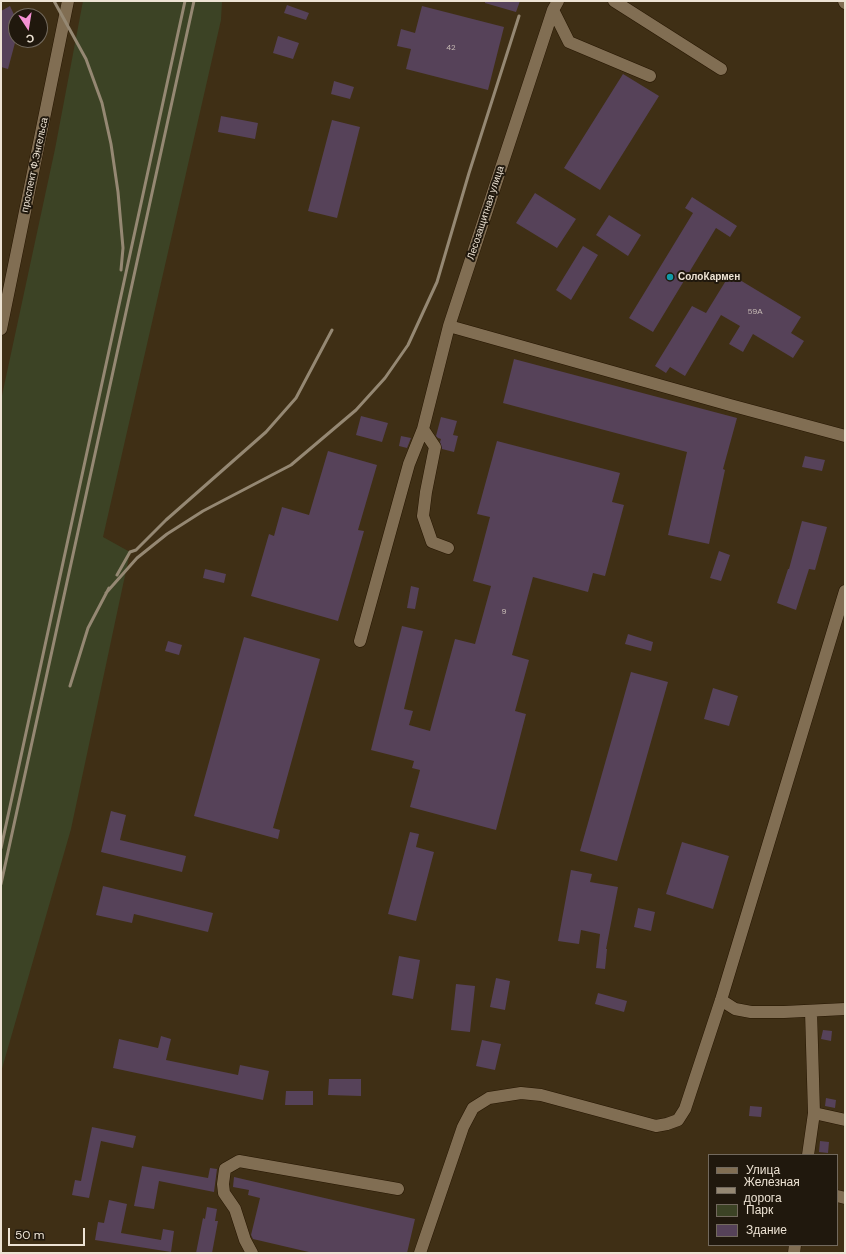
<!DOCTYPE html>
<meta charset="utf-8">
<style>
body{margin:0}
#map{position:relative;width:846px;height:1254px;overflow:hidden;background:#3f2f15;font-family:"DM Sans",sans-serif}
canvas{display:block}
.frame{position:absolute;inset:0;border:2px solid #ede3d4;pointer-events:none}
.legend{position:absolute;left:708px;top:1154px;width:130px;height:92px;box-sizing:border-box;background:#20180d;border:1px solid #72695d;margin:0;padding:5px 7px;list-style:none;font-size:12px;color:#ede3d4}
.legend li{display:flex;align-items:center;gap:8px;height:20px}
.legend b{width:20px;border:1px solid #72695d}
.north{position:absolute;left:8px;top:8px;width:40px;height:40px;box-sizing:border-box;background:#20180d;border:1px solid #72695d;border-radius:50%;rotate:168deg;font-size:11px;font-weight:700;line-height:16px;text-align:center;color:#ede3d4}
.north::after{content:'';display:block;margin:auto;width:14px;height:18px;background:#f491d3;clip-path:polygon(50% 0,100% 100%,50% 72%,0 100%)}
.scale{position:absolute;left:8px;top:1228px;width:77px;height:18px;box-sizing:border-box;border:2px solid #ede3d4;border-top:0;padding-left:5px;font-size:12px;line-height:14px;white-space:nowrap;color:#ede3d4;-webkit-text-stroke:3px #20180d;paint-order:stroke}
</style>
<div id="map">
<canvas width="846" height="1254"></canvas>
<div class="frame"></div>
<ul class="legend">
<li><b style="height:5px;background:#816e53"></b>Улица</li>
<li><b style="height:5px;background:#958873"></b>Железная дорога</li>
<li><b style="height:11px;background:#3c4325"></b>Парк</li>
<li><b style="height:11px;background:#564259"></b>Здание</li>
</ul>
<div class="north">С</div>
<div class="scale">50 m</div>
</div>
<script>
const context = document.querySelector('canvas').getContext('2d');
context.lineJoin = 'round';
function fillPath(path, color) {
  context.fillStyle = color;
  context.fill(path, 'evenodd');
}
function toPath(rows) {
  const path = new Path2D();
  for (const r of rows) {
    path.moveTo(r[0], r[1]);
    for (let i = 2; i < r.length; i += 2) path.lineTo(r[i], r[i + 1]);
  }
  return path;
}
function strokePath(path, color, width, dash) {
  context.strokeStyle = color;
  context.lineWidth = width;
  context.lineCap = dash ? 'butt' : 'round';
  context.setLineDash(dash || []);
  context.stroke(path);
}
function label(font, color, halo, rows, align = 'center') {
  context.font = font + ' "DM Sans",sans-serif';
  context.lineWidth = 4;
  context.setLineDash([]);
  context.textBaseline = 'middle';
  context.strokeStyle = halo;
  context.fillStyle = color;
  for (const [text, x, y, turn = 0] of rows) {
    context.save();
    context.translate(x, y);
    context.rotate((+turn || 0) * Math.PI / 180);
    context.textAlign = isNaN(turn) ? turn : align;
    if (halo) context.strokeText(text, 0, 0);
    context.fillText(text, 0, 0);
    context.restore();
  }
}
fillPath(toPath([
 [83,1,222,1,221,20,103,537,130,552,71,829,1,1072,1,400,55,149]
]), '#3c4325');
fillPath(toPath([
 [485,1,520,1,516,12,485,3],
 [287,5,309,13,306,20,284,13],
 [10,6,16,19,16,39,8,69,1,67,1,11],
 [422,6,504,27,488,90,406,69,411,49,397,46,401,29,415,33],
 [278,36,299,43,293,59,273,53],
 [623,74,659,96,600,190,564,168],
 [334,81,354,87,350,99,331,94],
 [221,116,258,123,255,139,218,132],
 [332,120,360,127,337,218,308,211],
 [535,193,576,219,557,248,516,223],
 [692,197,737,226,730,237,716,228,653,332,629,318,693,213,685,208],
 [609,215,641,235,628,256,596,235],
 [583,246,598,255,571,300,556,290],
 [730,274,801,317,791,333,804,341,793,358,753,334,743,352,729,344,740,326,721,315,685,376,670,367,666,373,655,366,692,306,706,313],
 [514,359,737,418,723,469,725,470,709,544,668,535,687,452,503,403],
 [361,416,388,423,382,442,356,435],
 [441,417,457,421,453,435,458,436,454,452,442,449,440,442,441,439,438,438,436,436],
 [401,436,411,438,407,448,399,446],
 [497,441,620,473,612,502,624,505,605,576,593,573,588,592,533,577,512,655,529,660,515,711,526,714,496,830,410,807,420,770,412,768,414,761,371,750,402,626,423,631,404,709,413,711,409,725,430,731,455,639,475,644,491,586,473,581,490,517,477,514],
 [328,451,377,465,358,530,364,531,338,621,251,596,269,534,274,536,282,507,309,515],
 [805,456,825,460,822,471,802,467],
 [802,521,827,527,815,570,809,569,796,610,777,603,788,569,789,569],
 [719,551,730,555,721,581,710,578],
 [205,569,226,574,224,583,203,578],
 [411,586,419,588,415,609,407,608],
 [628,634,653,642,651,651,625,644],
 [244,637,320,659,273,828,280,830,278,839,194,816],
 [168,641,182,645,179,655,165,651],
 [631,672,668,682,617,861,580,851],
 [713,688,738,696,729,726,704,719],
 [111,811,126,815,120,840,186,856,182,872,101,852],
 [410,832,419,834,416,847,434,852,416,921,388,914],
 [682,842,729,856,713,909,666,894],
 [571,870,592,874,590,882,618,887,606,949,607,949,605,969,596,968,600,934,581,930,579,944,558,941],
 [103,886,213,913,208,932,134,914,132,923,96,915],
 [638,908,655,912,651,931,634,927],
 [399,956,420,960,413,999,392,995],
 [496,978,510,981,505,1010,490,1007],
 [456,984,475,986,470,1032,451,1030],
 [598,993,627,1001,624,1012,595,1004],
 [823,1030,832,1031,831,1041,821,1039],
 [161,1036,171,1039,166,1060,238,1075,240,1065,269,1071,263,1100,113,1068,119,1039,158,1048],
 [482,1040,501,1044,495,1070,476,1066],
 [329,1079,361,1079,361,1096,328,1095],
 [286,1091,313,1091,313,1105,285,1105],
 [826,1098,836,1100,835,1108,825,1106],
 [750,1106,762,1107,761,1117,749,1116],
 [92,1127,136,1136,133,1148,101,1141,89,1198,72,1195,75,1180,81,1181],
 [820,1141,829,1142,828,1153,819,1152],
 [142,1166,208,1178,210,1168,217,1169,214,1192,159,1181,154,1209,134,1206],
 [234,1177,415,1219,407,1253,313,1253,253,1239,251,1235,260,1198,248,1195,249,1190,233,1187],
 [109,1200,127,1204,121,1233,161,1240,163,1229,174,1231,171,1252,95,1240,98,1222,104,1223],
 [207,1207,217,1209,215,1221,218,1221,212,1253,196,1253,203,1218,205,1219]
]), '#564259');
const minor = toPath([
 [614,1,721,69],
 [844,1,845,3],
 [553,10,569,42,650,76],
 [449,326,730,405,845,436],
 [1,329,68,1],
 [423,429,435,447,426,492,423,516,432,542,448,548],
 [360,641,409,464,423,429,449,326,553,10,558,1],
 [721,1000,735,1009,751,1012,784,1012,845,1009],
 [814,1113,845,1120],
 [808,1155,814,1113,811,1011],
 [837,1196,845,1198],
 [252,1253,245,1240,235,1209,224,1193,223,1184,225,1169,239,1161,398,1189],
 [420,1253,463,1127,473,1108,489,1098,521,1093,541,1095,656,1126,667,1124,678,1120,685,1109,721,1000,845,591],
 [794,1253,795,1245]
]);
strokePath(minor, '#261600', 13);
strokePath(minor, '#816e53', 12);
strokePath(toPath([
 [54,1,86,59,102,103,111,144,118,192,123,248,121,270],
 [117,575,130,552,136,550,166,520,266,432,296,398,332,330],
 [106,593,137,558,167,534,203,511,291,465,356,410,385,378,408,345,437,282,469,173,519,16],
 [70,686,88,628,109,588],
 [1,848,185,1],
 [1,884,194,1]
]), '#958873', 3);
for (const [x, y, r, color] of [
 [670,277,4,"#0f9aa8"]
]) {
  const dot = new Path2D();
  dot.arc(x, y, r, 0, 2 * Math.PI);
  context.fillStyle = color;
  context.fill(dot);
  strokePath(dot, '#20180d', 1.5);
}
label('8px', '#c7bbb5', null, [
 ["42",451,48],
 ["59А",755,312],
 ["9",504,612]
]);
label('10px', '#ede3d4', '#20180d', [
 ["проспект Ф.Энгельса",35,165,-78],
 ["Лесозащитная улица",486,213,-72]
]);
label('bold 10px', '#ede3d4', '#20180d', [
 ["СолоКармен",678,277]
], 'left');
</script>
